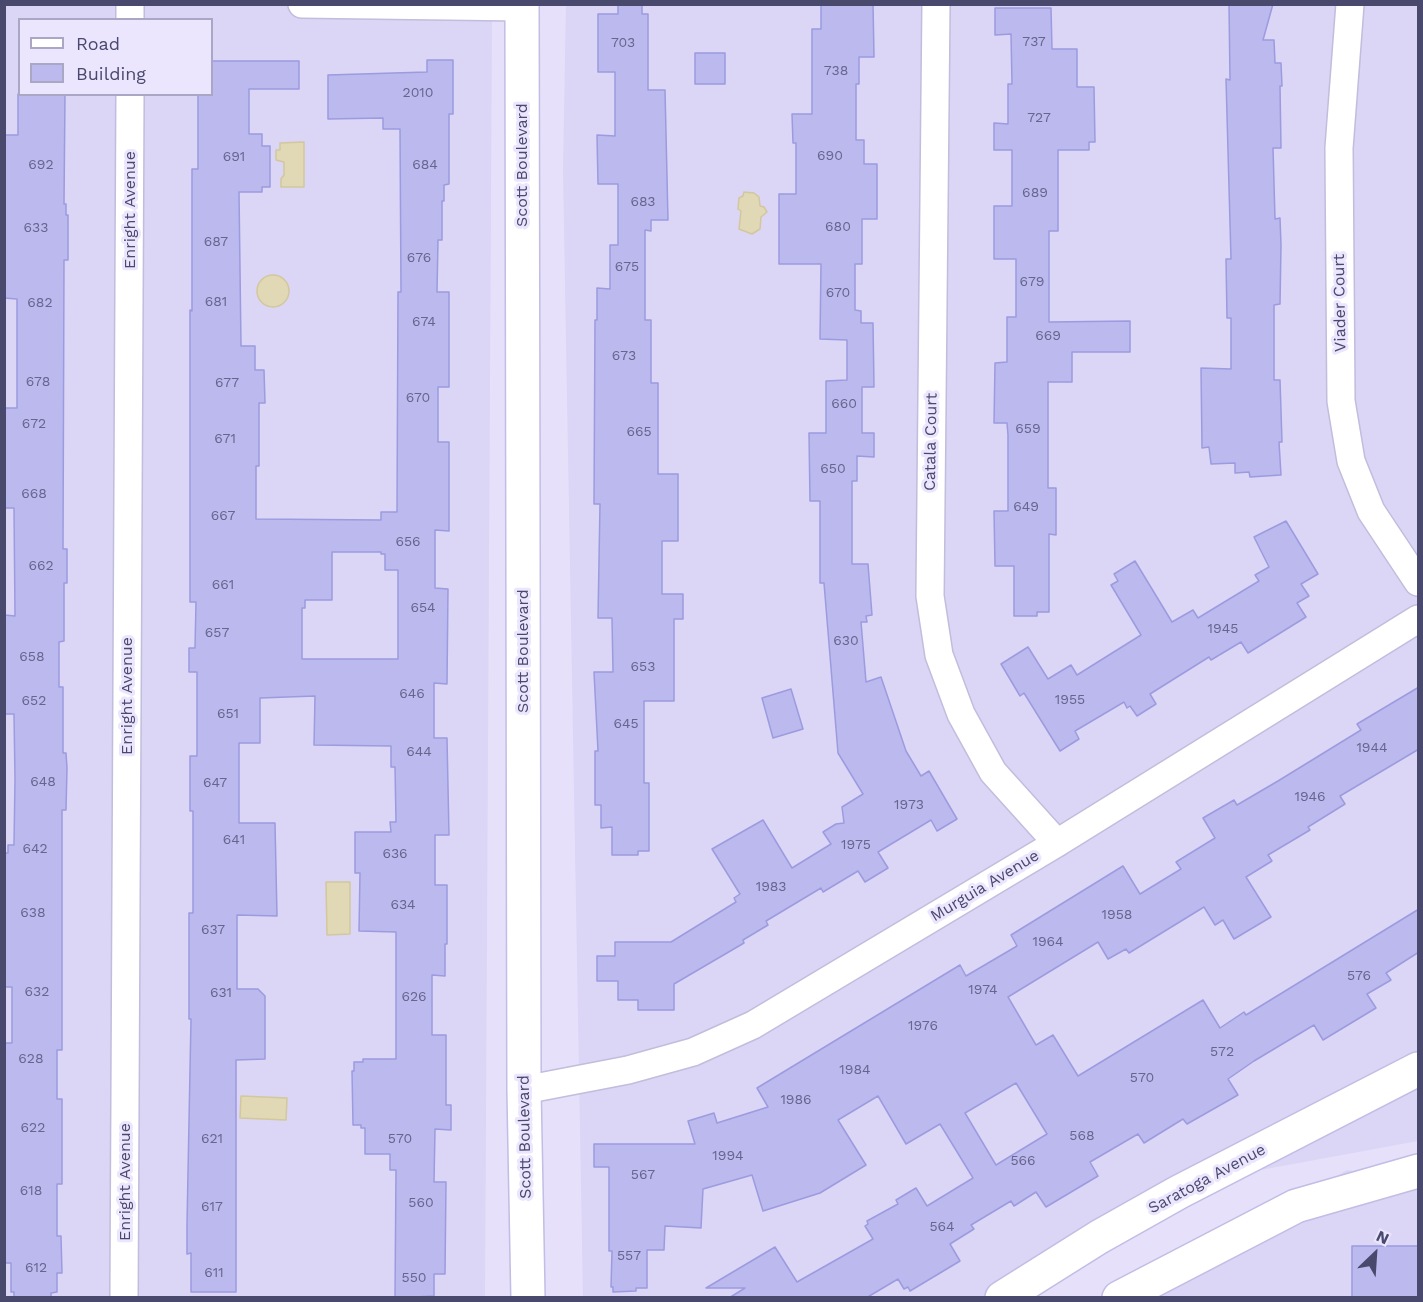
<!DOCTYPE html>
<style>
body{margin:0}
#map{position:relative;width:1423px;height:1302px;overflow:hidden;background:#e6e0fa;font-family:"Work Sans",sans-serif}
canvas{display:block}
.frame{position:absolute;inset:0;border:6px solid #49496e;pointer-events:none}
.legend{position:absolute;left:18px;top:18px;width:195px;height:78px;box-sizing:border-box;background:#ebe5fe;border:2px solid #aaa7c4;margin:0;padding:8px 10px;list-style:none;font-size:18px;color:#49496e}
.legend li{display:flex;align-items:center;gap:12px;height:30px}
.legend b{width:30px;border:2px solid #aaa7c4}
.north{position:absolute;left:1345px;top:1224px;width:60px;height:60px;-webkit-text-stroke:4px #ebe5fe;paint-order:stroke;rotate:25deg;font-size:16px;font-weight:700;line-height:24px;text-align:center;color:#49496e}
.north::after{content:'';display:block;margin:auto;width:21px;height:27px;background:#49496e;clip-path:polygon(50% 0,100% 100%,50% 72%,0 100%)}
</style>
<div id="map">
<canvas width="1423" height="1302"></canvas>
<div class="frame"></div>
<ul class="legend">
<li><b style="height:8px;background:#fff"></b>Road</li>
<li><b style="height:16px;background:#bbb9ed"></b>Building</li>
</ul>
<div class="north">N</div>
</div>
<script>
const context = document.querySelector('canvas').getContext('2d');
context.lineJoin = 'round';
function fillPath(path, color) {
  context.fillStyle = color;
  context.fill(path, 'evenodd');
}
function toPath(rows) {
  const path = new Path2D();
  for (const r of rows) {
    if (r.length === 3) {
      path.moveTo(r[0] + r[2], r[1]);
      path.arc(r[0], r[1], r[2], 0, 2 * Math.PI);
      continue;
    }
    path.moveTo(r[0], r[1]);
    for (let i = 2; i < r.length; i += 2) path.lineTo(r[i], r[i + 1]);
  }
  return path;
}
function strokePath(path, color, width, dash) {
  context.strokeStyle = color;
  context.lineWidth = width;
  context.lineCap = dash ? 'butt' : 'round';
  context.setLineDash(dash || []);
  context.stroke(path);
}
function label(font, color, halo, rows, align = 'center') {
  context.font = font + ' "Work Sans",sans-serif';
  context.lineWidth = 6;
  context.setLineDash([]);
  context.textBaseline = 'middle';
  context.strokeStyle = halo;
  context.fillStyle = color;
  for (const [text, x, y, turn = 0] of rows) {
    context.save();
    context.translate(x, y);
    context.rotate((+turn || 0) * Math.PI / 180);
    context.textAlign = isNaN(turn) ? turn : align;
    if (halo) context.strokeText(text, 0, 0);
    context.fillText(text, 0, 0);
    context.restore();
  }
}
fillPath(toPath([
 [5,5,492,5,485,1297,5,1298],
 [20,20,212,20,212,94,20,94],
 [566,5,1418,5,1418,1141,1244,1173,1006,1297,583,1297,563,170],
 [1347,1170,1418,1181,1418,1297,1136,1298]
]), '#dbd5f6');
const water = toPath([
 [304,142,304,187,281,187,281,179,284,175,284,162,276,160,276,150,280,150,280,143,304,142],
 [744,192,754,193,759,197,760,206,764,207,767,212,761,217,760,229,752,234,739,229,741,211,738,209,739,198,743,196,744,192],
 [273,291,16],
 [326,882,350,882,350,934,327,935,326,882],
 [241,1096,287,1098,286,1120,240,1118,241,1096]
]);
fillPath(water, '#e1d8b6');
strokePath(water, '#d2c79d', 1.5);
const building = toPath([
 [618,4,642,4,642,14,648,14,648,90,665,90,668,220,651,220,651,231,645,230,645,320,651,320,651,383,658,383,658,474,678,474,678,541,662,541,662,594,683,594,683,619,674,619,674,701,644,701,644,783,649,783,649,851,638,851,638,855,612,855,612,827,601,828,601,805,595,805,595,751,598,751,594,672,613,672,612,618,598,618,600,504,594,504,595,320,597,320,597,288,610,289,610,245,618,245,618,184,598,184,597,135,615,136,615,72,598,72,598,14,618,14,618,4],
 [821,4,873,4,874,57,859,57,859,84,856,84,856,140,864,140,864,164,877,164,877,219,862,219,862,264,855,264,855,310,861,311,861,323,873,323,874,387,862,387,862,433,874,433,874,457,857,456,857,481,852,481,852,564,868,564,872,615,866,616,867,622,861,622,866,682,881,677,906,751,921,776,929,771,957,819,937,831,931,820,878,852,888,868,865,882,858,871,823,892,821,888,766,921,768,925,743,940,744,943,674,984,674,1010,638,1010,638,1000,618,1000,618,981,597,981,597,956,615,956,615,942,671,942,736,902,734,898,740,894,712,849,763,820,792,868,831,844,823,832,836,824,844,823,842,807,863,794,838,753,824,583,820,583,820,501,810,501,809,433,826,433,826,381,847,380,847,340,820,339,821,264,779,264,779,194,796,194,796,143,793,143,792,114,812,114,812,29,821,29,821,4],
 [1229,4,1273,4,1263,40,1274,40,1275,63,1281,63,1282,86,1280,86,1281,148,1273,148,1275,219,1280,218,1281,245,1280,304,1274,305,1274,380,1280,380,1282,442,1279,442,1281,475,1250,477,1249,472,1235,473,1235,463,1211,464,1209,447,1202,448,1201,368,1231,369,1231,318,1227,318,1226,259,1231,259,1226,79,1230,80,1229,4],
 [995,8,1051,8,1052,49,1077,49,1077,87,1094,87,1095,142,1089,142,1089,150,1058,150,1058,231,1049,231,1049,322,1130,321,1130,352,1072,352,1072,382,1048,382,1048,488,1056,488,1056,535,1049,534,1049,612,1037,612,1037,616,1014,616,1014,566,995,566,994,511,1008,511,1008,435,1007,423,994,423,995,363,1007,362,1007,317,1016,317,1016,259,994,259,994,206,1012,206,1012,150,994,150,994,123,1008,124,1008,84,1012,84,1011,34,995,35,995,8],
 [695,53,725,53,725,84,695,84,695,53],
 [427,60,453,60,453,114,449,114,449,184,444,185,444,201,442,201,442,240,438,240,437,292,449,292,449,387,438,387,438,442,449,442,449,531,435,530,435,588,448,589,447,684,434,683,434,738,447,738,449,835,435,835,435,885,447,885,447,944,445,944,445,976,432,975,432,1035,446,1035,446,1105,451,1105,451,1130,435,1129,434,1182,446,1182,445,1274,434,1274,434,1296,395,1298,396,1170,390,1170,390,1154,365,1154,365,1128,361,1128,361,1125,353,1125,352,1071,354,1071,354,1062,363,1062,363,1059,396,1059,396,932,359,931,360,873,355,873,355,832,391,832,390,822,396,822,395,767,391,767,391,746,314,745,315,696,260,698,260,743,239,743,239,823,275,823,277,916,237,915,237,989,258,989,265,996,265,1059,236,1060,236,1292,191,1292,191,1253,187,1254,187,1224,191,1019,189,1019,189,913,193,913,193,811,190,811,190,756,197,756,197,672,189,672,189,648,195,648,196,602,190,602,190,310,192,311,192,169,198,169,198,94,212,94,212,61,299,61,299,89,249,89,249,134,262,134,262,146,270,146,270,187,262,187,262,192,239,192,241,346,255,346,255,370,264,370,265,403,259,403,259,466,256,466,256,519,381,520,381,512,397,512,398,292,401,292,400,129,383,129,383,118,328,119,328,75,427,72,427,60],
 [332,552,381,552,381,554,385,554,385,570,398,570,398,659,302,659,302,608,305,608,305,600,332,600,332,552],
 [18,94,65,94,64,204,66,204,66,215,68,215,68,260,64,260,63,549,67,549,67,583,64,583,64,641,59,642,59,687,63,687,63,753,66,753,67,768,66,810,62,810,62,1050,57,1050,57,1099,62,1099,62,1184,57,1184,57,1236,61,1236,62,1273,57,1273,57,1292,51,1293,51,1298,14,1298,14,1292,11,1292,11,1263,4,1263,4,1043,12,1043,12,987,4,987,4,853,8,853,8,845,14,845,15,779,14,714,4,714,4,615,15,616,14,508,4,508,4,408,17,408,17,299,4,298,4,135,18,135,18,94],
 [1286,521,1318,574,1301,584,1309,596,1297,603,1306,617,1248,653,1241,642,1211,660,1209,657,1150,694,1156,704,1137,716,1130,706,1127,708,1124,702,1075,731,1079,739,1060,751,1024,693,1020,696,1001,664,1028,647,1048,679,1071,665,1077,675,1141,635,1111,585,1118,581,1114,574,1135,561,1172,622,1193,610,1198,618,1259,581,1255,575,1269,567,1254,537,1286,521],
 [1419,687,1419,749,1340,796,1345,804,1308,827,1310,830,1268,855,1272,861,1246,877,1271,917,1234,939,1223,920,1215,925,1204,907,1129,953,1126,949,1108,959,1098,942,1008,997,1036,1045,1053,1035,1078,1076,1203,1000,1220,1028,1244,1012,1246,1015,1419,909,1419,952,1386,973,1391,980,1367,994,1376,1008,1323,1040,1314,1025,1254,1061,1228,1079,1238,1095,1187,1124,1183,1119,1144,1143,1138,1134,1090,1162,1098,1176,1046,1207,1036,1192,1014,1206,1011,1201,971,1225,974,1229,950,1244,960,1261,910,1291,908,1287,904,1289,898,1279,866,1298,729,1298,745,1288,706,1288,775,1247,797,1282,873,1239,865,1226,868,1224,867,1221,898,1204,896,1200,916,1188,927,1206,973,1178,940,1124,906,1144,878,1096,838,1120,866,1165,820,1193,763,1211,752,1175,703,1189,701,1228,665,1226,664,1250,647,1250,647,1288,636,1288,636,1291,613,1292,613,1287,611,1287,612,1251,609,1251,609,1167,594,1167,594,1144,695,1144,688,1121,714,1113,717,1123,768,1107,757,1088,960,965,966,976,1017,946,1011,935,1123,866,1140,894,1181,869,1176,862,1215,838,1203,818,1234,800,1237,805,1278,781,1361,730,1357,724,1419,687],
 [1016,1083,1047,1134,996,1165,965,1113,1016,1083],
 [791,689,803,729,773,738,762,698,791,689],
 [1352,1246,1419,1246,1419,1298,1352,1298,1352,1246]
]);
fillPath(building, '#bbb9ed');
strokePath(building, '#9c9bdf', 1.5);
const minor = toPath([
 [302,4,522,7],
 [936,4,930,596,939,655,961,714,993,772,1057,843],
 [1350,4,1339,148,1341,401,1351,461,1371,511,1418,582],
 [130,20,130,4],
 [524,1090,628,1070,693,1052,753,1025,1057,843,1418,619],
 [124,1298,130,94]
]);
const secondary = toPath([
 [522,4,524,1090,528,1298],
 [1002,1298,1099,1237,1179,1192,1418,1069],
 [1119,1298,1296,1206,1418,1171]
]);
strokePath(minor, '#c1bddd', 30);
strokePath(secondary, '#c1bde4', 36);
strokePath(minor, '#fff', 27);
strokePath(secondary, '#fff', 33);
label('14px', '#66658e', null, [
 ["737",1034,42],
 ["703",623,43],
 ["738",836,71],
 ["2010",418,93],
 ["727",1039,118],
 ["690",830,156],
 ["691",234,157],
 ["692",41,165],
 ["684",425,165],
 ["689",1035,193],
 ["683",643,202],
 ["680",838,227],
 ["633",36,228],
 ["687",216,242],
 ["676",419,258],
 ["675",627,267],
 ["679",1032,282],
 ["670",838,293],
 ["681",216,302],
 ["682",40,303],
 ["674",424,322],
 ["669",1048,336],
 ["673",624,356],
 ["678",38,382],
 ["677",227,383],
 ["670",418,398],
 ["660",844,404],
 ["672",34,424],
 ["659",1028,429],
 ["665",639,432],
 ["671",225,439],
 ["650",833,469],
 ["668",34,494],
 ["649",1026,507],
 ["667",223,516],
 ["656",408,542],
 ["662",41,566],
 ["661",223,585],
 ["654",423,608],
 ["1945",1223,629],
 ["657",217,633],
 ["630",846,641],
 ["658",32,657],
 ["653",643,667],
 ["646",412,694],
 ["1955",1070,700],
 ["652",34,701],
 ["651",228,714],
 ["645",626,724],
 ["1944",1372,748],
 ["644",419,752],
 ["648",43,782],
 ["647",215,783],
 ["1946",1310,797],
 ["1973",909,805],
 ["641",234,840],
 ["1975",856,845],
 ["642",35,849],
 ["636",395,854],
 ["1983",771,887],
 ["634",403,905],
 ["638",33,913],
 ["1958",1117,915],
 ["637",213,930],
 ["1964",1048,942],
 ["576",1359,976],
 ["1974",983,990],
 ["632",37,992],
 ["631",221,993],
 ["626",414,997],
 ["1976",923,1026],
 ["572",1222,1052],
 ["628",31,1059],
 ["1984",855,1070],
 ["570",1142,1078],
 ["1986",796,1100],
 ["622",33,1128],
 ["568",1082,1136],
 ["621",212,1139],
 ["570",400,1139],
 ["1994",728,1156],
 ["566",1023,1161],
 ["567",643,1175],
 ["618",31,1191],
 ["560",421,1203],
 ["617",212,1207],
 ["564",942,1227],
 ["557",629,1256],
 ["612",36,1268],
 ["611",214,1273],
 ["550",414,1278]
]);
label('16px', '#49496e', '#ebe5fe', [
 ["Scott Boulevard",522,165,-90],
 ["Enright Avenue",130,210,-90],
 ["Viader Court",1340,303,-91],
 ["Catala Court",931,442,-89],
 ["Scott Boulevard",523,651,-90],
 ["Enright Avenue",127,696,-90],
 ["Murguia Avenue",985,886,-31],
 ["Scott Boulevard",525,1137,-91],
 ["Saratoga Avenue",1207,1179,-28],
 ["Enright Avenue",125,1182,-90]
]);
</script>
